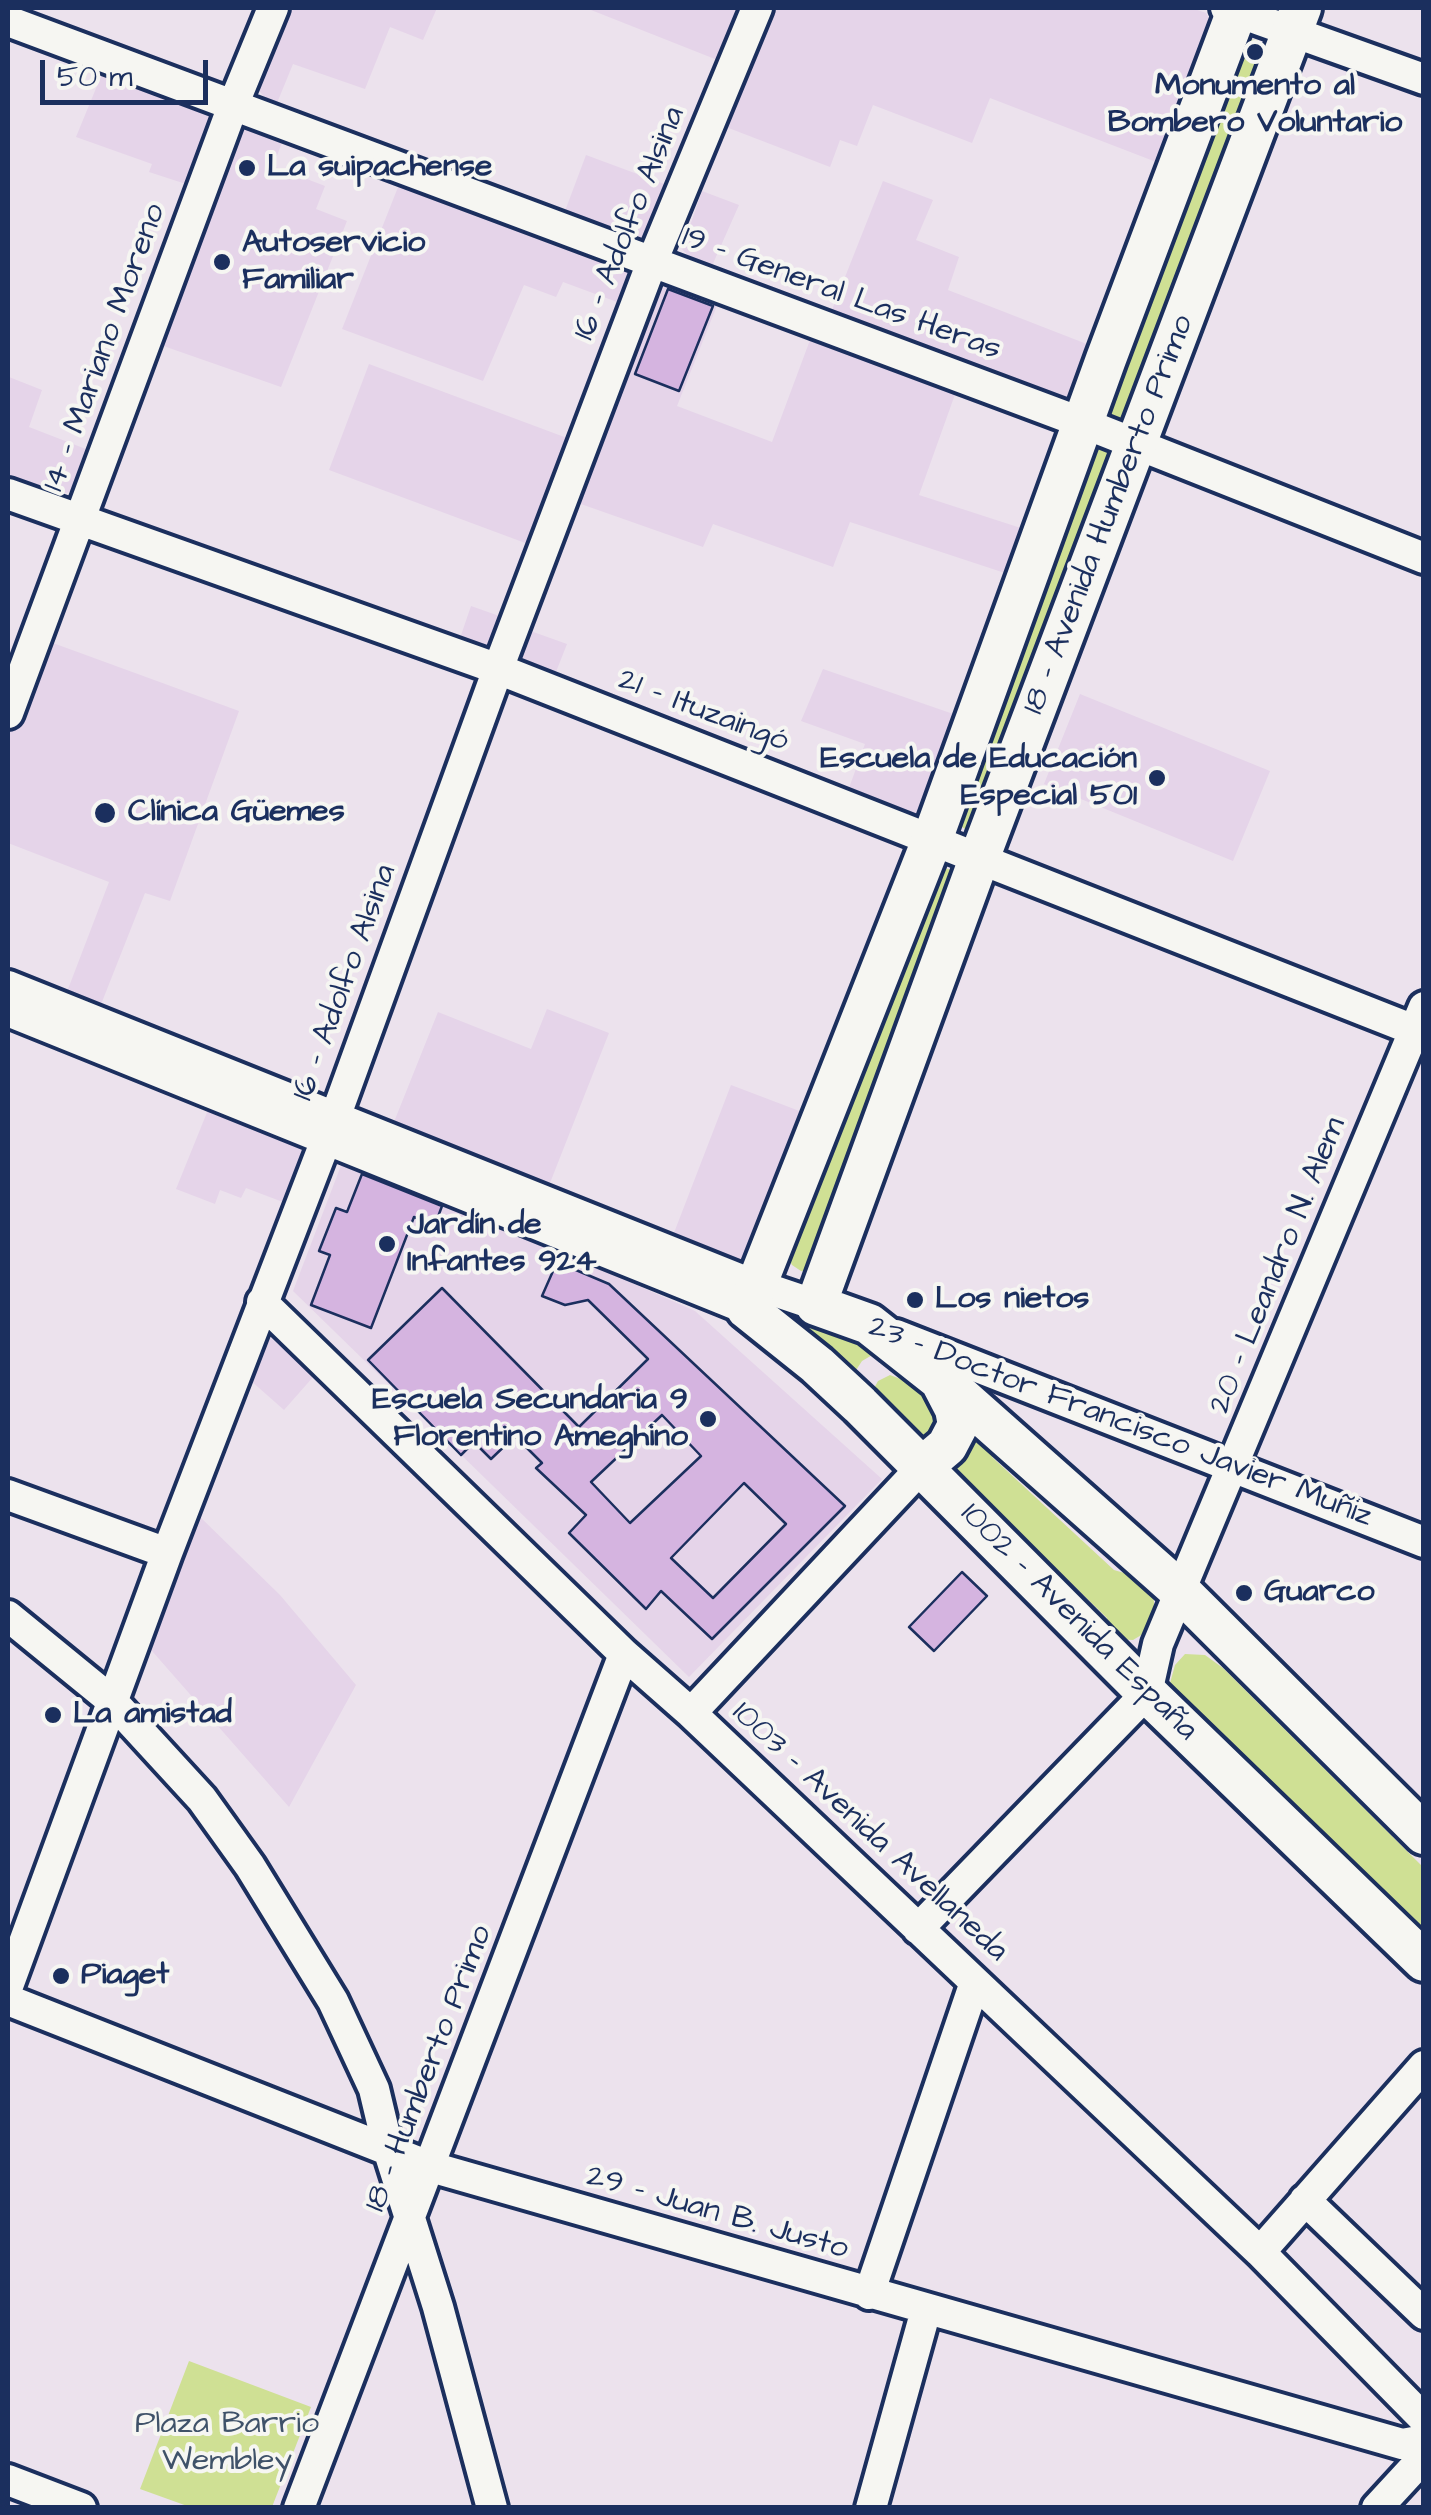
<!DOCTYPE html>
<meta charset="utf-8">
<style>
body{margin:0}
#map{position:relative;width:1431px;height:2515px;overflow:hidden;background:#ece2ed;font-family:"Architects Daughter",sans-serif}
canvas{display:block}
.frame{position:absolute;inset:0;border:10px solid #1b2f5e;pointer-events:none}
.scale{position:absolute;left:40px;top:60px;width:168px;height:45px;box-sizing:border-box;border:5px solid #1b2f5e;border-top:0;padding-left:12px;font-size:30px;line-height:35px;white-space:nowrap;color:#1b2f5e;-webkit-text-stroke:8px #f6f6f2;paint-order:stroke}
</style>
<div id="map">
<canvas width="1431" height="2515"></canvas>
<div class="frame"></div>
<div class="scale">50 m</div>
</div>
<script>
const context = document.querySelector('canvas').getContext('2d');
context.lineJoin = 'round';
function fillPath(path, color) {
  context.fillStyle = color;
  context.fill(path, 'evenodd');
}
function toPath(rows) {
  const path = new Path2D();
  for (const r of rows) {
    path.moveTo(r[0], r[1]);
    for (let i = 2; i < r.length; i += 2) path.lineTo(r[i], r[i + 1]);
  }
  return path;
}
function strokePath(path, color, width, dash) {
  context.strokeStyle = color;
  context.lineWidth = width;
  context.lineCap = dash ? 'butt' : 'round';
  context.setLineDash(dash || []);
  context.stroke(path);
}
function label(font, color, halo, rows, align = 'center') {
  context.font = font + ' "Architects Daughter",sans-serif';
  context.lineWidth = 8;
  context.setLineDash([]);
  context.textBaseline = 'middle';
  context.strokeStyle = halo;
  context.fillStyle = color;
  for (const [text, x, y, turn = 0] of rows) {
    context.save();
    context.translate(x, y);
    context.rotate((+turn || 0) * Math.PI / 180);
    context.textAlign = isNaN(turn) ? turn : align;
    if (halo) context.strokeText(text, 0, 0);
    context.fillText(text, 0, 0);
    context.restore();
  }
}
fillPath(toPath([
 [286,8,437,8,423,40,390,27,365,89,293,64,277,103,264,97,257,88,257,83],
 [586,8,748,8,725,63],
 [772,8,1192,8,1206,13,1211,22,1164,165,990,98,972,143,873,105,857,146,840,140,830,167,726,127],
 [106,64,213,113,214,121,192,186,149,172,152,164,76,137],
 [240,122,286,132,273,166,325,186,316,209,347,221,281,387,152,342],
 [586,155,675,188,651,240,643,241,565,211],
 [402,177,635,270,628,306,563,282,556,297,524,285,483,381,342,329],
 [883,181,933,200,916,240,959,257,948,290,1097,348,1076,396,1059,400,830,315],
 [702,191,739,205,711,268,691,259,682,249],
 [670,283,720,298,677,406,772,442,813,332,958,386,919,495,1030,531,1014,576,850,522,833,567,713,524,703,547,578,503,662,289],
 [369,364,575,441,536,547,329,470],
 [9,377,42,390,29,427,91,451,79,482,70,492,50,496,8,481],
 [471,606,505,618,494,647,488,651,458,644],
 [525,629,567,644,552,682,520,662,518,651],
 [42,639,239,711,170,901,145,893,98,1012,65,997,109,882,8,843,8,733],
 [823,669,962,717,924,814,917,820,845,799,865,744,801,721],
 [1080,694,1270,771,1233,861,1044,784],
 [547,1009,609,1033,548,1188,392,1127,438,1012,531,1049],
 [731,1085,810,1115,744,1262,730,1261,672,1238],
 [210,1105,292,1137,302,1149,303,1165,288,1204,246,1188,241,1198,220,1190,215,1204,176,1189],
 [345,1155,695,1311,882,1479,689,1677,293,1291],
 [271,1338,314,1376,284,1410,250,1380,265,1341],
 [196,1513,280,1595,356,1685,289,1807,145,1643]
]), '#e5d4e9');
fillPath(toPath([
 [1248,39,1257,40,1270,53,1125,421,1117,420,1108,415,1105,407,1240,44],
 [1096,447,1113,453,973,829,965,829,956,823,1088,451],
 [941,867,959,872,808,1272,801,1271,792,1265,788,1257],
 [793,1311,801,1312,879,1351,862,1361,849,1381,793,1321,790,1316],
 [890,1375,927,1389,943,1430,917,1449,867,1401,878,1381],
 [967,1414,1009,1453,992,1457,1114,1570,1138,1577,1153,1590,1155,1616,1148,1631,1133,1640,1114,1639,1104,1631,1107,1618,988,1503,964,1503,945,1466],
 [1185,1654,1205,1655,1223,1668,1423,1867,1423,1928,1175,1699,1170,1683,1175,1665],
 [189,2361,311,2407,272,2507,190,2507,140,2489]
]), '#cfe094');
const building = toPath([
 [668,289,713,306,679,391,635,374,668,289],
 [362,1174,442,1206,435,1225,414,1217,371,1328,311,1305,330,1255,319,1251,336,1208,347,1212,362,1174],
 [557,1262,609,1284,845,1506,712,1639,661,1591,646,1609,569,1533,586,1515,536,1468,542,1463,515,1436,491,1459,474,1442,461,1455,368,1360,442,1288,579,1427,648,1359,588,1300,565,1305,542,1296,557,1262],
 [662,1415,701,1456,630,1523,591,1482,662,1415],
 [744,1483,786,1524,713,1598,671,1558,744,1483],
 [962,1572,987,1596,934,1651,909,1627,962,1572]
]);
fillPath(building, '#d5b4e0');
strokePath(building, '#1b2f5e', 2.5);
const minor = toPath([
 [1226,8,1424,79],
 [8,21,1083,423,1424,558],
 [8,494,498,669,1424,1034],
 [8,713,234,103,273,8],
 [8,986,739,1279,816,1305],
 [8,1011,747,1309],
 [262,1302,624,1654,691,1713,1260,2252,1424,2419],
 [896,1335,1424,1542],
 [8,1495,167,1553],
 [8,1616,112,1701,202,1799,250,1866,333,2001,374,2089,389,2152,438,2307,492,2508],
 [691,1713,921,1468],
 [918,1929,1147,1693,1158,1644,1424,1007],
 [8,1986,167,1553,341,1101,498,669,652,262,757,8],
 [8,2000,431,2167,1402,2444,1424,2440],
 [1305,2200,1424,2314],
 [1260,2252,1424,2066],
 [869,2294,975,1982],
 [8,2480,81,2508],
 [299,2508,624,1654],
 [871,2508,926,2310],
 [1377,2508,1424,2457]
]);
const major = toPath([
 [1238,8,1106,359,932,840,747,1309,817,1365,860,1405,1147,1693,1424,1961],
 [1301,8,979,859,816,1305,869,1324,960,1396,1180,1591,1424,1834],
 [921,1468,947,1446,958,1425,955,1409,941,1382]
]);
strokePath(minor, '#1b2f5e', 38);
strokePath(major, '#1b2f5e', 48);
strokePath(minor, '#f6f6f2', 30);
strokePath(major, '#f6f6f2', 40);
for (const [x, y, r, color] of [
 [1255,52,10,"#1b2f5e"],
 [247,168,10,"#1b2f5e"],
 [222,262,10,"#1b2f5e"],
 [1157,778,10,"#1b2f5e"],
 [105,813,12,"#1b2f5e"],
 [387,1244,10,"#1b2f5e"],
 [915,1300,10,"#1b2f5e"],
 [708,1419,10,"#1b2f5e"],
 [1244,1593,10,"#1b2f5e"],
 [53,1715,10,"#1b2f5e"],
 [61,1976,10,"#1b2f5e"]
]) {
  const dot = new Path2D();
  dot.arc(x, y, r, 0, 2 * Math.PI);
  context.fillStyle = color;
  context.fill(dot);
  strokePath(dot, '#f6f6f2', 4);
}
label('bold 32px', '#1b2f5e', '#f6f6f2', [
 ["Monumento al",1255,87,"center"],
 ["Bombero Voluntario",1255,124,"center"],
 ["La suipachense",267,168],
 ["Autoservicio",242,244],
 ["Familiar",242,281],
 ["Escuela de Educación",1137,760,"right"],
 ["Especial 501",1137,797,"right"],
 ["Clínica Güemes",128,813],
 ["Jardín de",407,1226],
 ["Infantes 924",407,1263],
 ["Los nietos",935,1300],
 ["Escuela Secundaria 9",688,1401,"right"],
 ["Florentino Ameghino",688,1438,"right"],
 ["Guarco",1264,1593],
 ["La amistad",73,1715],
 ["Piaget",81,1976]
], 'left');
label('32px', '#1b2f5e', '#f6f6f2', [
 ["16 - Adolfo Alsina",631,224,-68],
 ["19 - General Las Heras",841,295,20],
 ["14 - Mariano Moreno",106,348,-70],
 ["18 - Avenida Humberto Primo",1110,515,-69],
 ["21 - Ituzaingó",703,712,21],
 ["16 - Adolfo Alsina",346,983,-70],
 ["20 - Leandro N. Alem",1279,1266,-68],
 ["23 - Doctor Francisco Javier Muñiz",1120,1423,21],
 ["1002 - Avenida España",1078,1623,45],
 ["1003 - Avenida Avellaneda",869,1833,43],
 ["18 - Humberto Primo",430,2069,-69],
 ["29 - Juan B. Justo",717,2214,16]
]);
label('32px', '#3f5269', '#f6f6f2', [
 ["Plaza Barrio",227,2425],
 ["Wembley",227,2462]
]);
</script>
